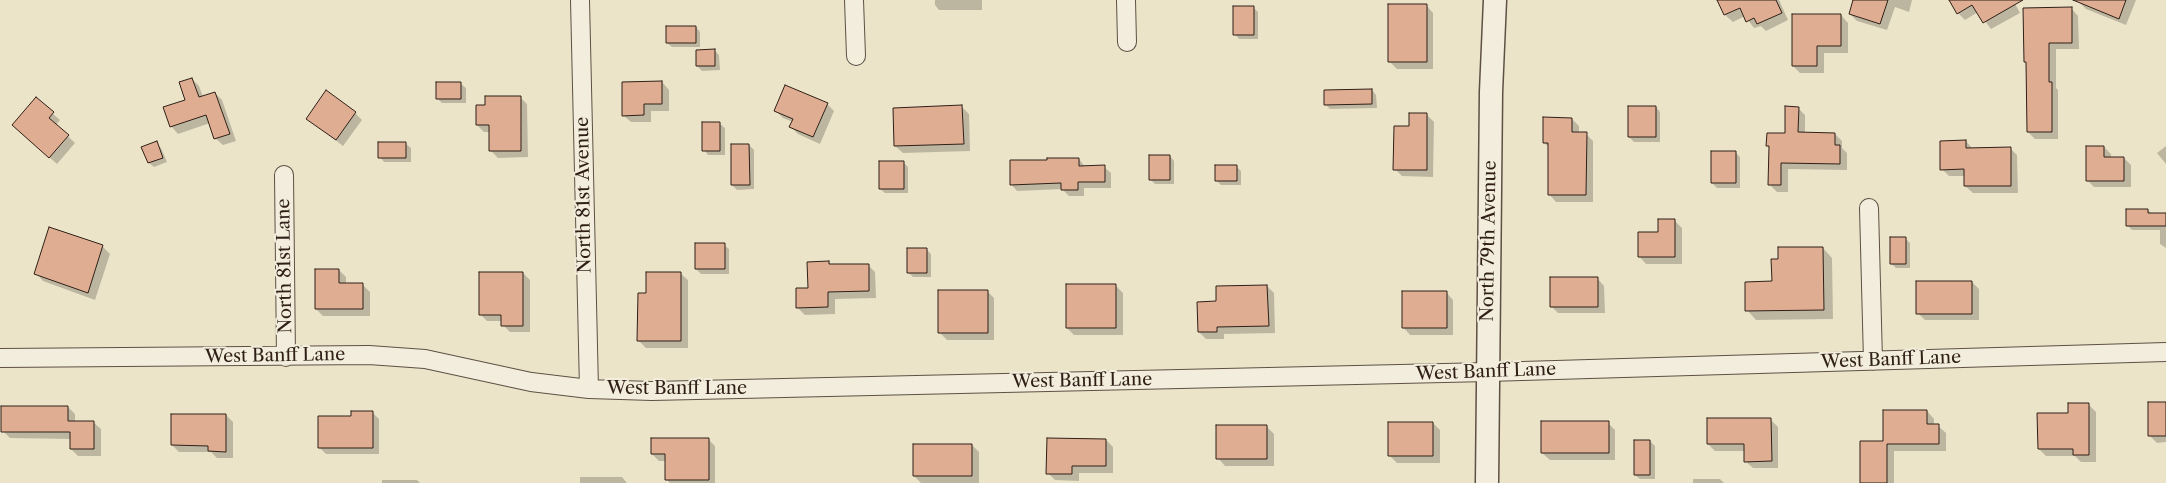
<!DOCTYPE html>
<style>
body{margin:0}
canvas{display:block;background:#ebe4c9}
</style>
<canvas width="2166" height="483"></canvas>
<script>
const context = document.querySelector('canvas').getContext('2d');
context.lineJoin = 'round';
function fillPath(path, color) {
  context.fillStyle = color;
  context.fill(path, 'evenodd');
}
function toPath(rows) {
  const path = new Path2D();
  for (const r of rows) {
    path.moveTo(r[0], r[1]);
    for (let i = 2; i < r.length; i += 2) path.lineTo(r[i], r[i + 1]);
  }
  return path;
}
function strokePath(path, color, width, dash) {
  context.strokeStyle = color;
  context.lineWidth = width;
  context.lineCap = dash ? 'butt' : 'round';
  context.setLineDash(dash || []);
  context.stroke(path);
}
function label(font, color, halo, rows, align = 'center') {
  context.font = font + ' "Libre Caslon Text",serif';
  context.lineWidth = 4;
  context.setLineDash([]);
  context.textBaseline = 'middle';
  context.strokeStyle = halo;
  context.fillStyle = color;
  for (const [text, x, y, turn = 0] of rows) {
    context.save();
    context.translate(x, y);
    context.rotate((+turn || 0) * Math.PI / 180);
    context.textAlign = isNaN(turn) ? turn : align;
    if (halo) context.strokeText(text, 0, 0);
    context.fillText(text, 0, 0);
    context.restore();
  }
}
fillPath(toPath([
 [935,0,982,0,982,10,939,10,935,5],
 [1719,0,1779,0,1788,20,1766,31,1761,26,1754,28,1745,16,1733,22,1725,15],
 [1854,0,1912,0,1909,12,1895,7,1887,30,1857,21,1850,14],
 [1950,0,2013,0,2020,13,1991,29,1978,12,1965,20,1958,13],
 [2079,0,2136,0,2126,25,2086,9,2079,2],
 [1426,5,1433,13,1433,69,1397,69,1390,62],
 [1254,8,1258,12,1258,39,1239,39,1235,34],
 [2071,8,2078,16,2079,49,2056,49,2056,88,2058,90,2058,139,2035,139,2028,132,2028,64,2025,61],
 [1841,15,1848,23,1848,53,1824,53,1824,73,1800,73,1793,66],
 [696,27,700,32,700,47,672,47,667,43],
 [715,51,719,55,720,70,702,71,697,66],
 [192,79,199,86,203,97,215,93,222,100,236,141,223,145,215,138,210,123,178,134,171,126,186,101],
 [662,82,669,90,669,111,651,111,651,122,631,122,623,115],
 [461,84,466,88,466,103,442,103,437,98],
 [1372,90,1376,95,1377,108,1330,109,1325,104],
 [520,97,527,104,528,157,498,158,490,150,490,132,484,132,477,125,486,106],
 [36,99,60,120,56,125,75,143,57,164,20,132],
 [827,104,834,111,820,144,798,134,791,127,793,122,783,118,776,111],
 [962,107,969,114,970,151,903,153,895,146],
 [1656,107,1660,112,1660,142,1634,142,1629,137],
 [1798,108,1805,115,1805,134,1835,134,1842,141,1842,148,1847,153,1847,170,1788,169,1788,192,1777,192,1769,184,1770,148,1768,145,1786,134],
 [355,113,362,120,343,146,308,119],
 [1426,114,1434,122,1433,177,1402,176,1395,169,1411,127],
 [1572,119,1579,126,1579,134,1586,134,1593,141,1593,202,1556,202,1549,194,1550,148,1544,143],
 [720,124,725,128,725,155,708,155,704,150],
 [1966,141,1973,149,2010,148,2017,155,2018,193,1973,193,1965,186,1965,176,1949,176,1942,169],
 [156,143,161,148,167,162,154,167,149,163],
 [406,144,411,148,411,162,384,162,380,157],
 [749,145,754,150,754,189,737,190,732,185],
 [2166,146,2166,164,2157,153],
 [2104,147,2111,154,2111,158,2124,158,2131,165,2131,187,2094,187,2087,180],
 [1735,152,1740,157,1740,188,1717,188,1712,183],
 [1170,156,1174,161,1174,184,1155,184,1150,179],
 [1079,159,1085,167,1104,167,1111,173,1111,188,1084,188,1084,196,1069,196,1062,189,1017,191,1011,184],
 [903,162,908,167,908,193,885,193,880,189],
 [1236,166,1241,171,1241,185,1221,185,1216,180],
 [2148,210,2152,214,2166,214,2166,248,2160,244,2160,230,2132,230,2127,225],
 [1675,221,1682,228,1682,264,1646,264,1639,256,1659,234],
 [50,229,103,247,110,254,95,300,43,281,36,273],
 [1905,238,1910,243,1910,268,1896,268,1891,263],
 [724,245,729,249,729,274,701,274,696,269],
 [1823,248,1832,258,1833,319,1756,320,1747,310,1773,282,1779,260],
 [926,249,931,254,931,277,913,277,908,272],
 [828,262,831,265,868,265,875,272,876,298,835,299,835,314,805,315,798,308],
 [339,270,346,277,346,285,363,285,370,292,370,316,323,316,316,309],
 [523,273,530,280,530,332,510,332,503,325,503,321,487,321,480,314],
 [680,273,688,280,688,348,646,348,639,341,647,295],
 [1597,278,1604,286,1605,313,1558,313,1551,306],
 [1972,282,1979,289,1979,320,1925,320,1918,313],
 [1116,286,1123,293,1123,335,1074,335,1067,328],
 [1267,286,1274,293,1275,333,1224,334,1224,339,1206,339,1199,332,1218,303],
 [987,291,994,298,994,340,947,340,939,332],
 [1446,292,1453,300,1453,335,1410,335,1403,327],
 [2166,403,2166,442,2157,443,2149,435],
 [2088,404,2096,412,2096,462,2081,462,2075,456,2046,456,2039,449,2069,414],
 [68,407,75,414,75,422,93,422,101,429,101,456,78,456,71,449,71,439,10,438,3,431],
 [1927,411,1934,419,1934,426,1938,426,1946,433,1946,451,1894,451,1894,483,1862,483,1884,442],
 [372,412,379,419,379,454,326,454,319,447,352,417],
 [226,415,233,422,233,458,217,458,211,452,179,452,172,445],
 [1771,420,1778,427,1778,468,1753,468,1745,461,1745,451,1715,451,1708,444],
 [1433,423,1440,430,1440,463,1397,463,1390,456],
 [1608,423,1615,430,1615,460,1550,460,1542,453],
 [1267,427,1274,434,1274,466,1225,466,1218,458],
 [708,439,715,446,715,483,670,483,666,479,666,461,659,461,652,454],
 [1106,440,1113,447,1113,473,1079,473,1079,481,1055,480,1048,473],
 [1650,441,1655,446,1655,479,1640,479,1635,475],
 [972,445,979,452,979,483,921,483,914,476],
 [580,477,622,477,627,483,580,483],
 [1693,479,1720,479,1724,483,1693,483],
 [382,480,417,480,420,483,382,483]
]), '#0003');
const building = toPath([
 [1717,0,1776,0,1782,13,1757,24,1754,18,1746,22,1740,8,1724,15,1717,0],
 [1853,0,1888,0,1880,24,1849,14,1853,0],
 [1949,0,2023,0,1983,23,1972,5,1957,14,1949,0],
 [2073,0,2126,0,2119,19,2073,0],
 [1388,4,1427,4,1427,62,1388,62,1388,4],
 [1233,6,1254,6,1254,35,1233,35,1233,6],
 [2072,7,2072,43,2049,43,2049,82,2052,82,2052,132,2027,132,2026,62,2024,62,2023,8,2072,7],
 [1792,14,1841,14,1841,46,1817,46,1817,66,1792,66,1792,14],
 [666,26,696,26,696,43,666,43,666,26],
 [715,49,715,66,696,66,696,50,715,49],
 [192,78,199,97,215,92,230,134,214,139,206,115,170,127,163,107,185,100,179,82,192,78],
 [662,81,662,104,644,104,644,115,622,116,622,82,662,81],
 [436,82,461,82,461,99,436,99,436,82],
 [785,85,828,103,813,137,789,127,793,119,774,111,785,85],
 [1372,89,1372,104,1324,105,1324,90,1372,89],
 [326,90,356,112,336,140,306,119,326,90],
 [485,96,521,96,521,151,489,151,489,125,476,125,476,105,485,105,485,96],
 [36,97,54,112,49,118,69,135,49,158,12,125,36,97],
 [962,105,964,144,894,146,893,108,962,105],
 [1628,106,1656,106,1656,137,1628,137,1628,106],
 [1785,106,1799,107,1798,132,1835,133,1835,145,1840,145,1840,164,1781,163,1781,185,1768,185,1769,146,1766,146,1767,133,1785,133,1785,106],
 [1409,113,1427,113,1427,170,1393,170,1394,126,1409,126,1409,113],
 [1543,117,1572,118,1572,132,1587,132,1586,195,1548,195,1548,143,1543,143,1543,117],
 [702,122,720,122,720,151,702,151,702,122],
 [1966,140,1966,148,2011,147,2011,186,1964,186,1964,169,1940,170,1940,141,1966,140],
 [157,141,163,158,148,163,141,147,157,141],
 [378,142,406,142,406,158,378,158,378,142],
 [731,144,749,144,750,185,731,185,731,144],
 [2086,146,2104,146,2104,157,2124,157,2124,181,2086,181,2086,146],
 [1711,151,1736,151,1736,183,1711,183,1711,151],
 [1149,155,1170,155,1170,180,1149,180,1149,155],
 [1047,158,1079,158,1079,166,1105,165,1105,182,1078,182,1078,190,1061,190,1061,183,1010,185,1010,160,1047,160,1047,158],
 [879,161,904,161,904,189,879,189,879,161],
 [1215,165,1237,165,1237,181,1215,181,1215,165],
 [2126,209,2148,209,2148,213,2166,213,2166,226,2126,226,2126,209],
 [1658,219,1675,219,1675,257,1638,257,1638,232,1658,232,1658,219],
 [49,227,103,245,88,293,34,274,49,227],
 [1890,237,1906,237,1906,264,1890,264,1890,237],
 [695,243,725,243,725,269,695,269,695,243],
 [1778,247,1823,247,1824,310,1745,311,1745,282,1772,281,1771,259,1778,259,1778,247],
 [907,248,927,248,927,273,907,273,907,248],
 [829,261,829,264,869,264,869,291,828,292,828,307,796,308,796,288,808,288,807,262,829,261],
 [315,269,339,269,339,283,363,283,363,309,315,309,315,269],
 [479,272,523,272,523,326,501,326,501,315,479,315,479,272],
 [646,272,681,272,681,341,637,341,638,293,646,293,646,272],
 [1550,277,1598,277,1598,307,1550,307,1550,277],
 [1916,281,1972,281,1972,314,1916,314,1916,281],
 [1066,284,1116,284,1116,328,1066,328,1066,284],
 [1267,285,1269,326,1217,327,1217,332,1198,332,1197,302,1216,301,1216,286,1267,285],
 [938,290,988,290,988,333,938,333,938,290],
 [1402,291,1447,291,1447,328,1402,328,1402,291],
 [2148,402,2166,402,2166,436,2148,436,2148,402],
 [2068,403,2089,403,2089,455,2073,455,2073,449,2038,449,2037,413,2068,413,2068,403],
 [1,406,68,406,68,421,94,421,94,449,70,449,70,432,1,432,1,406],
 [1883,410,1927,410,1927,424,1939,424,1939,444,1887,444,1887,483,1860,483,1860,441,1883,441,1883,410],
 [351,411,373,411,373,448,318,448,318,416,351,416,351,411],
 [171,414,226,414,226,452,208,451,208,446,171,445,171,414],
 [1707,418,1771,418,1772,461,1744,462,1744,444,1707,444,1707,418],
 [1541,421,1609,421,1609,453,1541,453,1541,421],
 [1388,422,1433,422,1433,456,1388,456,1388,422],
 [1216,425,1267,425,1267,459,1216,459,1216,425],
 [651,438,709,438,709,480,665,480,665,454,651,454,651,438],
 [1047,438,1106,439,1106,466,1072,466,1072,474,1046,474,1047,438],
 [1634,440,1650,440,1650,475,1634,475,1634,440],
 [913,444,972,444,972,476,913,476,913,444]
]);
fillPath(building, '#dfae92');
strokePath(building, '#2f1f17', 1);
const minor = toPath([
 [580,0,589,389],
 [854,0,856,56],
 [1126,0,1127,42],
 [284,175,286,357],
 [1869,208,1873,361],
 [0,358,369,355,425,359,531,382,589,389,652,391,1488,372,2166,352]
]);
const tertiary = toPath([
 [1487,483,1491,92,1495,0]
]);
strokePath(minor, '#5e5044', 20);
strokePath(tertiary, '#5e5044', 25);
strokePath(minor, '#f2eddc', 18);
strokePath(tertiary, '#f2eddc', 22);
label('18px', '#2f1f17', '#f2eddc', [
 ["North 81st Avenue",584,195,-91],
 ["North 79th Avenue",1489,241,-89],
 ["North 81st Lane",285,266,-91],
 ["West Banff Lane",275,356,-1],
 ["West Banff Lane",1891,360,-2],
 ["West Banff Lane",1486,372,-2],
 ["West Banff Lane",1082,381,-1],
 ["West Banff Lane",677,389]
]);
</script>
